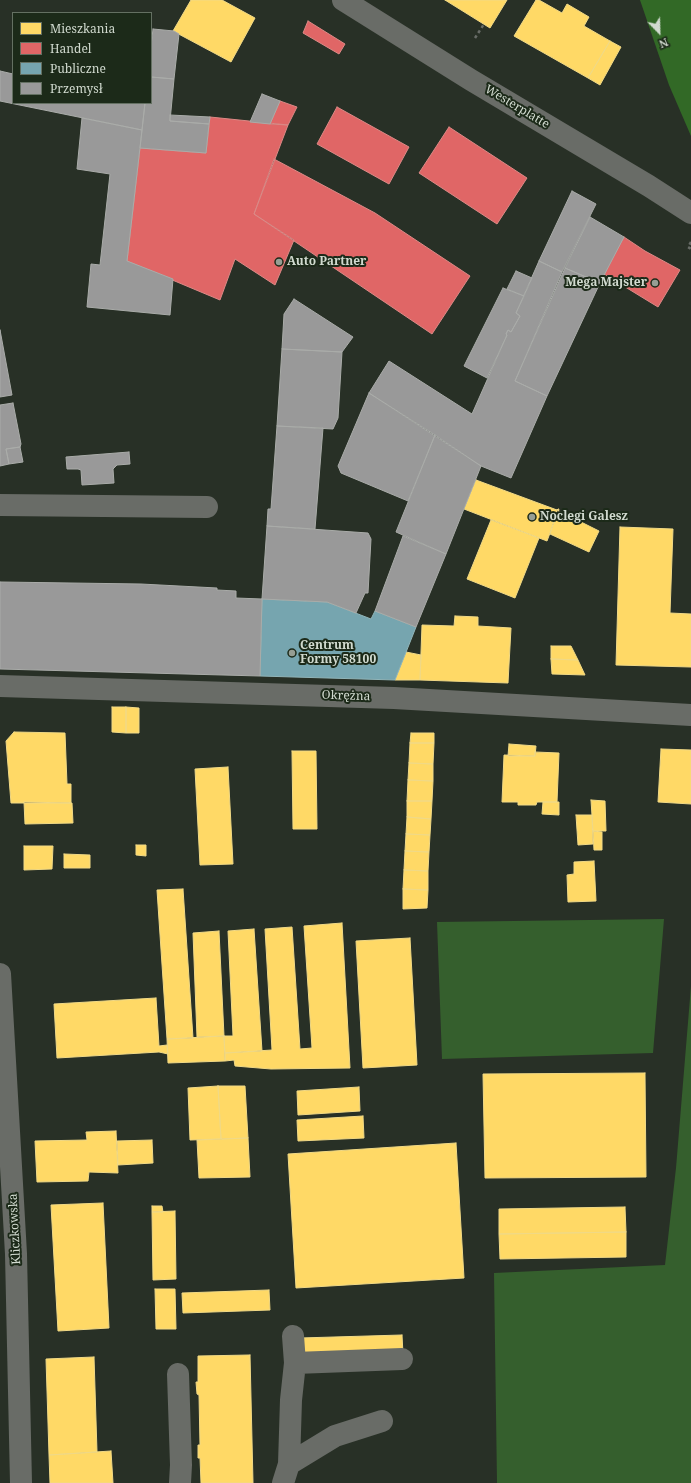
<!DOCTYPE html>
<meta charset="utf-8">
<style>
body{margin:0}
#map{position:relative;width:691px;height:1483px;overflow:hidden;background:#283026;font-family:"Noto Serif",serif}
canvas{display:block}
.legend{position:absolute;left:12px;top:12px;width:140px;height:92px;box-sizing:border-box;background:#1c2a19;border:1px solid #647062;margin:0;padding:5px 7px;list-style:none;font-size:12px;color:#d1dacf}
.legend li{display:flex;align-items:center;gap:8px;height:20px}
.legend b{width:20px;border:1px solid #647062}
.north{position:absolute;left:639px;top:12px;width:40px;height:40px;-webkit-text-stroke:3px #1c2a19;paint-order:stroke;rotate:157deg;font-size:11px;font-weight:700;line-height:16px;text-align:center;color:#d1dacf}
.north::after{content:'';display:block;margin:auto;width:14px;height:18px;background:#d1dacf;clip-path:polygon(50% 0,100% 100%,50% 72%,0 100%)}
</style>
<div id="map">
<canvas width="691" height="1483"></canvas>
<ul class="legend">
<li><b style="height:11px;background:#ffd966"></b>Mieszkania</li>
<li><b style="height:11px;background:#e06666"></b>Handel</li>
<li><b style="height:11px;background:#76a5af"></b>Publiczne</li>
<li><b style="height:11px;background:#999"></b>Przemysł</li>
</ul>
<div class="north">N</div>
</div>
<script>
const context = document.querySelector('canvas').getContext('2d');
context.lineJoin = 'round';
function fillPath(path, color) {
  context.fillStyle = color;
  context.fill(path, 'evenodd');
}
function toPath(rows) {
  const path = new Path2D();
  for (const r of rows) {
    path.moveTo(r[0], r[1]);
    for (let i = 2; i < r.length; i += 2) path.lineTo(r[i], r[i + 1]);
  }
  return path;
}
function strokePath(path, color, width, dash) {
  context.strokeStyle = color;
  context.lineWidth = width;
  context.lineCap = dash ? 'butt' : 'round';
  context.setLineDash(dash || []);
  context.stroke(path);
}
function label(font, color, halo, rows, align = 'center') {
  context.font = font + ' "Noto Serif",serif';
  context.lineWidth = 4;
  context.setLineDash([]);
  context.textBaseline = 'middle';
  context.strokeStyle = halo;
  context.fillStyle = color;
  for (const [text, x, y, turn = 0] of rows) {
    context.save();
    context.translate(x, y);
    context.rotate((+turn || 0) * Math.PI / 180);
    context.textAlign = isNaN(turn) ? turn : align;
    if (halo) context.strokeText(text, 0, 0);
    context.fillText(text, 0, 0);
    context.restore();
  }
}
fillPath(toPath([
 [664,919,653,1053,442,1059,437,922],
 [691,986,691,1483,497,1483,494,1273,665,1265,676,1168]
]), '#355f2d');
fillPath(toPath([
 [640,0,691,0,691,136,669,85]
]), '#326926');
const homes = toPath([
 [191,0,222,0,255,18,231,62,173,31,191,0],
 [445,0,507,0,490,28,445,0],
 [536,0,539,0,562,13,567,4,589,17,584,26,610,41,588,78,514,36,536,0],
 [610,41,621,47,600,85,588,78,610,41],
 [476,480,557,510,558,509,559,509,547,541,464,509,476,480],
 [557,510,599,531,589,552,550,534,557,510],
 [491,520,539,538,515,598,467,579,491,520],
 [620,527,673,529,670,613,691,614,691,667,616,665,620,527],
 [455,616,478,617,478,626,511,628,508,683,420,680,422,625,454,626,455,616],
 [551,646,571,646,578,660,551,659,551,646],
 [406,652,421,655,420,680,395,680,406,652],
 [551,659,578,660,585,675,552,674,551,659],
 [112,707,126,707,126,733,112,732,112,707],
 [126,707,139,708,139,733,126,733,126,707],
 [14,732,65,733,67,784,71,784,71,803,11,803,6,741,14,732],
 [411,733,434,733,434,743,410,743,411,733],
 [410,743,434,743,433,764,409,763,410,743],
 [509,744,536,746,535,756,508,756,509,744],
 [661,749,691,750,691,804,658,802,661,749],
 [292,751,316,751,317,829,293,829,292,751],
 [535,752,559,753,557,802,537,802,536,805,518,805,518,802,502,802,504,755,535,756,535,752],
 [409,763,433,764,433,781,408,780,409,763],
 [228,767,233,864,200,865,195,769,228,767],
 [408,780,433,781,432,801,407,801,408,780],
 [591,800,605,801,606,831,593,831,591,800],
 [407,801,432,801,431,819,407,817,407,801],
 [24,802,72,803,73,823,25,824,24,802],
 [543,802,559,802,559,815,542,814,543,802],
 [576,815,592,815,593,844,578,845,576,815],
 [407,817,431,819,430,835,406,834,407,817],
 [593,831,602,832,602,850,594,850,593,831],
 [406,834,430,835,429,852,405,851,406,834],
 [136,845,146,845,146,856,136,855,136,845],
 [24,846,53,846,52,869,24,870,24,846],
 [405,851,429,852,428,871,404,870,405,851],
 [64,854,90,855,90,868,64,868,64,854],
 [594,861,596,901,568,902,567,875,574,874,574,862,594,861],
 [404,870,428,871,428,890,403,889,404,870],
 [183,889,193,1038,167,1039,157,890,183,889],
 [403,889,428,890,427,908,403,909,403,889],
 [342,923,350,1068,271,1069,235,1066,234,1060,225,1061,225,1053,272,1050,265,929,292,927,300,1049,312,1048,304,926,342,923],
 [254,929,262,1051,225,1053,224,1036,233,1036,228,931,254,929],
 [219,931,224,1036,197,1037,193,933,219,931],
 [410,938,417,1065,363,1068,356,941,410,938],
 [156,998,159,1046,167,1045,168,1054,159,1052,57,1058,54,1004,156,998],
 [224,1036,225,1061,168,1063,167,1039,224,1036],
 [645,1073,646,1177,485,1178,483,1074,645,1073],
 [218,1086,221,1139,190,1140,188,1088,218,1086],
 [218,1086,245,1086,248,1138,221,1139,218,1086],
 [359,1087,360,1111,298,1115,297,1091,359,1087],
 [363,1116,364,1138,298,1141,297,1120,363,1116],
 [116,1131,118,1173,89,1172,88,1181,37,1182,35,1141,87,1140,86,1132,116,1131],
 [248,1138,250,1177,199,1178,197,1140,248,1138],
 [152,1140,153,1163,118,1165,117,1141,152,1140],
 [456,1143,464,1278,296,1288,288,1154,456,1143],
 [103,1203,109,1328,58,1331,51,1205,103,1203],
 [152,1206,162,1206,163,1212,152,1212,152,1206],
 [625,1207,626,1232,499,1234,499,1209,625,1207],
 [175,1211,176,1279,153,1280,152,1212,175,1211],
 [626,1232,626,1257,500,1259,499,1234,626,1232],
 [155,1289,175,1289,176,1329,156,1329,155,1289],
 [269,1290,270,1310,183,1313,182,1293,269,1290],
 [402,1335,403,1354,301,1357,300,1338,402,1335],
 [250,1355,253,1483,201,1483,200,1458,198,1458,198,1445,200,1445,199,1395,197,1394,196,1382,198,1382,198,1356,250,1355],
 [94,1357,97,1452,49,1455,46,1359,94,1357],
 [111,1451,113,1483,50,1483,49,1455,111,1451]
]);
fillPath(homes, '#ffd966');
strokePath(homes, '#f1d986', 1);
const shops = toPath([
 [308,21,345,44,339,54,303,33,308,21],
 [280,101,297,107,288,125,270,124,280,101],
 [337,107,409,147,389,184,317,144,337,107],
 [210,117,288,125,254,214,294,240,275,285,235,259,220,300,127,261,140,148,206,153,210,117],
 [449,127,527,178,497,224,419,173,449,127],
 [274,159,375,213,470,276,432,334,254,214,274,159],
 [624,237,645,251,680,270,658,307,604,274,624,237]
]);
fillPath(shops, '#e06666');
strokePath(shops, '#dc8986', 1);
const public = toPath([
 [262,599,327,602,371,619,375,611,416,627,395,680,260,676,262,599]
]);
fillPath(public, '#76a5af');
strokePath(public, '#91b5b9', 1);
const industry = toPath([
 [153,29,174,31,179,34,174,79,151,77,151,46,153,29],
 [0,71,13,74,13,103,145,103,142,130,0,101,0,71],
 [151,77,174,79,170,121,209,124,206,153,140,148,145,103,151,103,151,77],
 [262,94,280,101,270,124,250,122,262,94],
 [170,115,210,117,209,124,170,121,170,115],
 [82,118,142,130,127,261,173,279,170,315,87,307,91,264,100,265,110,174,77,169,82,118],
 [572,191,596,204,562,272,539,261,572,191],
 [590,217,624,237,600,283,565,268,590,217],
 [539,261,562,272,515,381,547,396,511,478,481,466,369,393,389,361,472,414,507,335,506,334,508,330,511,332,520,316,516,313,539,261],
 [565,268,600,283,547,396,515,381,565,268],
 [516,271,532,278,524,296,507,289,516,271],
 [503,288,524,296,516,313,520,316,511,332,508,330,506,334,507,335,487,378,464,366,503,288],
 [294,299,353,337,342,352,282,349,284,314,294,299],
 [0,330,12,395,0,397,0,330],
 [282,349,342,352,338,418,333,429,277,426,282,349],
 [369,393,435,435,408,501,341,473,338,466,369,393],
 [13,403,21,444,20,447,6,449,9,464,0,466,0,405,13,403],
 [277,426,323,428,315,529,267,526,268,509,271,509,277,426],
 [435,435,481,466,446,554,396,532,435,435],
 [20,447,23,462,9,464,6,449,20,447],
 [129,452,130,464,117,465,113,469,114,483,82,485,81,470,78,469,67,469,66,457,129,452],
 [267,526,368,533,371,539,368,593,365,593,356,613,327,602,262,599,267,526],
 [403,536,446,554,416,627,375,611,403,536],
 [0,582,141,584,217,588,217,590,236,591,236,598,262,599,260,676,0,669,0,582]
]);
fillPath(industry, '#999');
strokePath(industry, '#aaaca9', 1);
strokePath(toPath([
 [475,38,484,24],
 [691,242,688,247,691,249]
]), '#686c67', 2.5, [3, 3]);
strokePath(toPath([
 [343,0,471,80,649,186,691,213],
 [0,505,207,507],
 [0,686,394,698,691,715],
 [0,974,16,1254,21,1483],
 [295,1363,402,1359],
 [178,1374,181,1465,180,1483],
 [289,1464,335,1436,382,1421],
 [283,1483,289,1464,291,1400,295,1363,293,1336]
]), '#696c67', 22);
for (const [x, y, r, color] of [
 [279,262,4,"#969e94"],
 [655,283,4,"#969e94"],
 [532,517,4,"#969e94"],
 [292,653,4,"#969e94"]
]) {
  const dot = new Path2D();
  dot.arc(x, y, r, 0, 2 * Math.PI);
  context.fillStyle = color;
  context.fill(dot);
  strokePath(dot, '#1c2a19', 1.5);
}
label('12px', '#d1dacf', '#1c2a19', [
 ["Westerplatte",517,107,31],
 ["Okrężna",346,696,2],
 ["Kliczkowska",15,1229,-93]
]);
label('bold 12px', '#d1dacf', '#1c2a19', [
 ["Auto Partner",287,262],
 ["Mega Majster",647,283,"right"],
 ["Noclegi Galesz",540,517],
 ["Centrum",300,646],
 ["Formy 58100",300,660]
], 'left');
</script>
